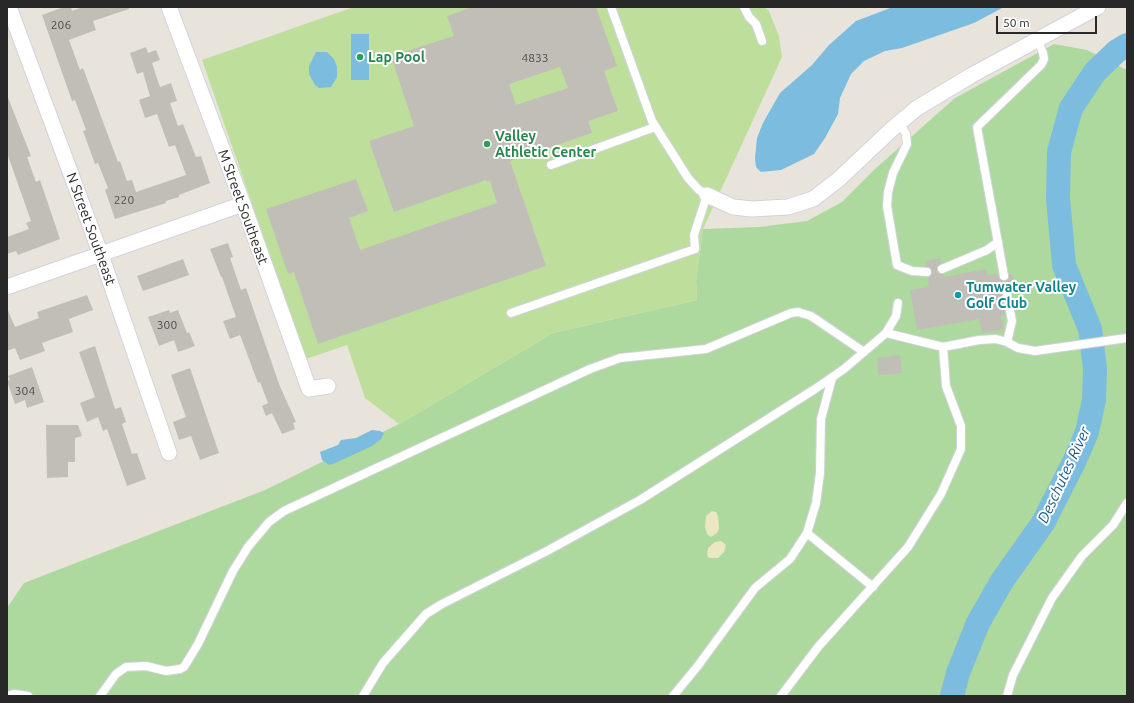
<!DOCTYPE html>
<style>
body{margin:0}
#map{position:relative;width:1134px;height:703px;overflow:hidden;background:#e9e4db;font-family:Ubuntu,sans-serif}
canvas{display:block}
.frame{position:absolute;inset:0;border:8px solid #282828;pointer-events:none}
.scale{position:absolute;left:996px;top:16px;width:101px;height:18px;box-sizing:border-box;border:2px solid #282828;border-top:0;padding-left:5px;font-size:12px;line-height:14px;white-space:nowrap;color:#282828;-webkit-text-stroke:3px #fff;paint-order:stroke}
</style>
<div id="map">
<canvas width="1134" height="703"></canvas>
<div class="frame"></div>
<div class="scale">50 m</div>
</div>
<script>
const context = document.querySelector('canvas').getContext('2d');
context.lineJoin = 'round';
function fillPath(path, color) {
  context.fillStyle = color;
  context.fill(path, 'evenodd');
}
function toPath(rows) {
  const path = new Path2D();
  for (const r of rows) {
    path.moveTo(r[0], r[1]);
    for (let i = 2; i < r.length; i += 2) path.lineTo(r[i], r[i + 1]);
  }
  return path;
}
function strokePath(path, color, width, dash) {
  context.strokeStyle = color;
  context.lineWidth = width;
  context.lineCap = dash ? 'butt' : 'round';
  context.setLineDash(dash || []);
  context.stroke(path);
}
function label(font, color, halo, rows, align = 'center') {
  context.font = font + ' Ubuntu,sans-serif';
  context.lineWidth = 4;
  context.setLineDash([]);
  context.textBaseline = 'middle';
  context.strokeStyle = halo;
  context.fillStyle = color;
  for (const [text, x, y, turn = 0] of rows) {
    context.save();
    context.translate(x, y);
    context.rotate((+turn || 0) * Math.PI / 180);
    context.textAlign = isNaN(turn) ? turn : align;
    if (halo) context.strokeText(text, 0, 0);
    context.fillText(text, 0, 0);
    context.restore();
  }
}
fillPath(toPath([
 [1054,44,1087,50,1127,70,1127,696,7,696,7,608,24,583,265,490,399,424,553,333,697,300,696,281,703,229,759,227,807,221,842,202,875,169,955,98]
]), '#aed99e');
fillPath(toPath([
 [712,511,716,512,718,516,719,529,717,533,711,537,707,534,705,527,706,516],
 [721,541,726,545,724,552,718,558,709,558,707,555,708,548,715,542]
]), '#eae7c2');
fillPath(toPath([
 [354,7,764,7,769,11,779,36,782,57,703,229,696,281,697,300,553,333,399,424,365,398,347,345,306,359,202,60]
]), '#bddf9b');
fillPath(toPath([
 [893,7,1004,7,974,23,902,48,885,51,864,61,851,74,840,98,838,114,825,138,814,154,781,170,761,172,756,167,755,158,757,138,763,123,780,93,812,65,829,45,856,21],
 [351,34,369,34,369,80,351,80],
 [316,52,327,52,334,59,337,67,337,77,331,87,319,88,315,85,309,74,309,66],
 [372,430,380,431,384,433,381,439,372,446,333,464,329,465,322,460,320,452,338,445,341,440,356,438]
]), '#7bbcdf');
strokePath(toPath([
 [952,696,958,673,978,623,1002,581,1043,523,1074,462,1087,432,1094,400,1095,368,1090,329,1064,265,1058,198,1059,152,1071,108,1095,72,1117,51,1127,45]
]), '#7bbcdf', 24);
fillPath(toPath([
 [64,7,71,7,72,11,83,7,129,7,129,9,93,21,96,30,69,40,80,70,83,68,118,162,120,161,127,181,132,180,136,192,186,175,175,145,169,147,157,114,145,118,139,100,150,96,143,72,137,74,130,53,146,47,148,53,156,50,160,60,152,63,160,87,171,83,177,101,170,103,178,126,183,124,196,157,201,156,210,183,179,195,179,197,166,201,166,203,115,219,105,190,108,188,98,163,95,164,83,131,86,130,75,100,72,101,42,15],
 [473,7,596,7,617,66,604,71,618,111,588,121,592,133,510,161,546,266,318,344,294,272,288,274,266,209,356,179,368,211,349,218,360,250,497,203,490,181,487,182,486,180,394,212,369,141,414,126,391,56,454,36,447,16],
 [560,67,568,88,516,105,509,84],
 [7,95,31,156,27,157,36,182,40,180,60,239,18,255,16,251,7,254,7,237,29,229,26,223,31,221,7,153],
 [228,243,233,257,230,258,241,290,246,288,279,384,296,422,293,423,295,429,282,434,272,413,266,416,262,406,268,403,260,382,258,383,240,335,230,339,223,321,236,317,222,277,221,277,210,249],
 [940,258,941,263,937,266,937,271,943,274,944,277,986,269,987,275,997,274,1000,280,1005,281,1008,280,1009,275,1012,274,1016,293,1012,294,1009,290,1006,290,1001,296,1005,315,1001,315,1004,329,982,333,979,319,917,330,910,290,929,287,928,277,931,275,932,272,930,268,926,266,925,261],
 [183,259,189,275,143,291,137,276],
 [87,295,93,310,69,319,73,332,42,343,45,351,20,360,15,348,7,351,7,308,15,327,39,318,37,312],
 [169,310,170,313,178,310,187,333,189,332,195,346,178,352,174,340,159,346,148,317],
 [95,346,115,409,121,407,126,422,122,424,132,454,137,453,146,479,127,486,107,429,103,431,98,417,87,422,80,403,95,397,79,352],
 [900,355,902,373,878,375,877,358],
 [32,367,44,402,27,408,25,400,15,404,7,381,10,380,8,376],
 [190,368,219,453,200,460,191,436,179,440,173,422,186,417,171,375],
 [46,425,78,425,82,436,75,438,75,462,68,462,68,477,47,478]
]), '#c1beb8');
const service = toPath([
 [744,7,749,17,756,24,762,41],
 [899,122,906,134,907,144,893,173,888,192,887,206,897,265,912,271,927,272],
 [551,165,655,127],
 [942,269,987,250,998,242],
 [1004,276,977,127,1041,65,1044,59,1043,53,1037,39],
 [511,313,695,249,694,235,707,195,699,190,688,178,652,121,611,7],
 [1007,342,1012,321,1007,295],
 [943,347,979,340,996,339,1007,342,1018,348,1035,351,1127,338],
 [807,533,873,587],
 [8,696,14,694,28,696],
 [100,696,116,674,126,667,146,666,166,671,180,669,184,667,198,644,233,571,248,547,269,522,284,511,590,369,620,358,706,349,791,313,798,312,811,316,864,352],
 [363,696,383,663,426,614,442,604,545,552,640,500,815,389,844,369,886,333,896,316,898,303],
 [673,696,697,667,755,588,790,559,807,533,816,503,820,473,821,419,832,378],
 [781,696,818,647,908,547,941,494,961,449,961,426,946,386,943,347,886,333],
 [1007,696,1013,675,1052,598,1082,556,1113,525,1127,503]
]);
const minor = toPath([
 [9,7,101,255,169,453],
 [169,7,243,204,309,389,328,386],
 [707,195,733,207,752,209,788,207,813,199,839,179,892,129,917,108,972,75,1098,7],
 [7,287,243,204]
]);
strokePath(service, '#d1d2df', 10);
strokePath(minor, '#d1d2df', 17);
strokePath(service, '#fff', 8);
strokePath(minor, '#fff', 15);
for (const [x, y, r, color] of [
 [360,57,4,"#2e9e5b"],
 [487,144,4,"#2e9e5b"],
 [958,295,4,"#0f9aa8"]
]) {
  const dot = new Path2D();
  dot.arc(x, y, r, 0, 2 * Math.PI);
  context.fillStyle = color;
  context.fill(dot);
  strokePath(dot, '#fff', 1.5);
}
label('12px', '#4e4e4c', null, [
 ["206",61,25],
 ["4833",535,58],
 ["220",124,200],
 ["300",167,325],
 ["304",25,391]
]);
label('bold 14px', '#27864d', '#fff', [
 ["Lap Pool",368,57],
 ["Valley",495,136],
 ["Athletic Center",495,152]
], 'left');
label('14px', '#282828', '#fff', [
 ["M Street Southeast",243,207,70],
 ["N Street Southeast",91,229,70]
]);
label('bold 14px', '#0d838f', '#fff', [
 ["Tumwater Valley",966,287],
 ["Golf Club",966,303]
], 'left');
label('italic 15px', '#1d5a87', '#fff', [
 ["Deschutes River",1064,475,-65]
]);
</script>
